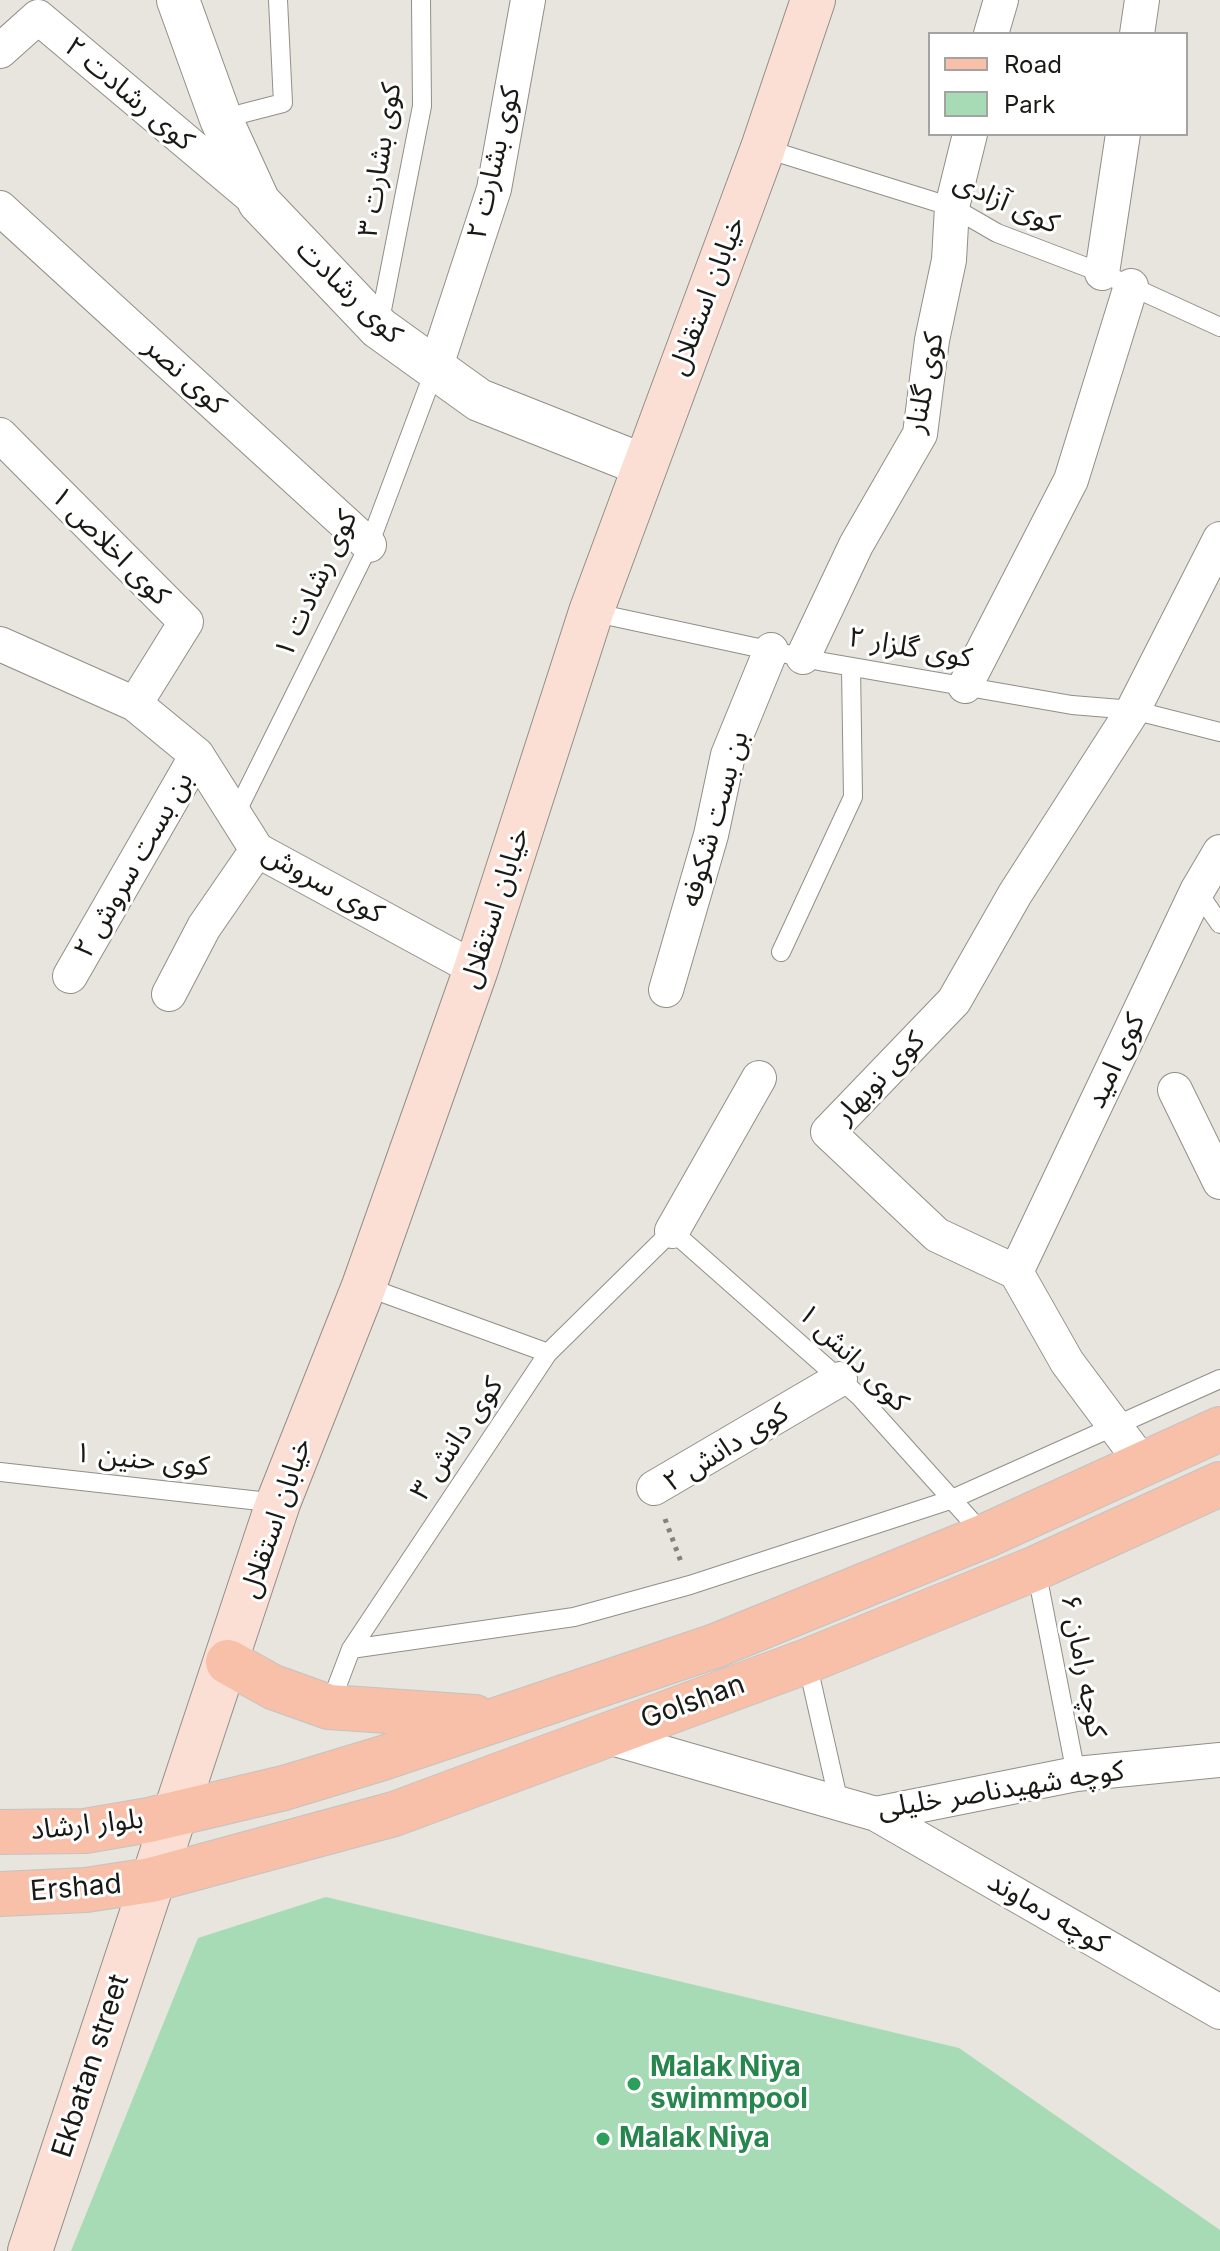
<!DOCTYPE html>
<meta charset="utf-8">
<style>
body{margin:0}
#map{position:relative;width:1220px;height:2251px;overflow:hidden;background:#e7e5dd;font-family:Inter,sans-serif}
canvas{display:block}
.legend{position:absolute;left:928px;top:32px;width:260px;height:104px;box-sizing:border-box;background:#fff;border:2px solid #a3a3a2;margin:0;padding:10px 14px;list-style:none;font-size:24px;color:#191916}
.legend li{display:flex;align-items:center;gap:16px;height:40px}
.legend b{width:40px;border:2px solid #a3a3a2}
</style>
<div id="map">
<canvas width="1220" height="2251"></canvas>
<ul class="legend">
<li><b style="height:10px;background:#f8bfa9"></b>Road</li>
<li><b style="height:22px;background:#a7dbb6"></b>Park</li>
</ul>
</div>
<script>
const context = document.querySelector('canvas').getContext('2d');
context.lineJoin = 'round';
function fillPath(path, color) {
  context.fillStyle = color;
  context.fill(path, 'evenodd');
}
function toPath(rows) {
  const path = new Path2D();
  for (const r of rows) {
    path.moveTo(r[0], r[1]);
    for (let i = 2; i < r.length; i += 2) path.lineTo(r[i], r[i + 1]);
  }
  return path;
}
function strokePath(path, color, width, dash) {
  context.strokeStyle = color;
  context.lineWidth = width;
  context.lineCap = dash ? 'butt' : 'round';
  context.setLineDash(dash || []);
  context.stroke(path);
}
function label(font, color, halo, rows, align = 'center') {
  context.font = font + ' Inter,"Noto Sans Arabic",sans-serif';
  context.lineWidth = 6;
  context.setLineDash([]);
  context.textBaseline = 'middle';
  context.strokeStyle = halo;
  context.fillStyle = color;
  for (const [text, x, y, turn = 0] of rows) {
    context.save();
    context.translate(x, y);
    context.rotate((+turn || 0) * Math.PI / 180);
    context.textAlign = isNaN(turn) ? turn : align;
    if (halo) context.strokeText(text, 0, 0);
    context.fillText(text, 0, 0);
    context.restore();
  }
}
fillPath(toPath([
 [326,1897,959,2048,1220,2230,1220,2251,71,2251,198,1938]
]), '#a7dbb6');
const service = toPath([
 [221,119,283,103,278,0],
 [763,148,952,207,997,233,1102,273,1220,327],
 [379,325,422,106,421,0],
 [591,612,824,662,1072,705,1133,710,1220,732],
 [234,817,369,545,435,369],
 [1197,891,1220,924],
 [781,952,853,797,851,667],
 [364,1286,548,1353],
 [0,1472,278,1503],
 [1036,1569,1076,1774],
 [351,1649,574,1617,690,1585,950,1500,1220,1379],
 [807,1662,839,1803],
 [329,1707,351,1649,548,1353,672,1231,860,1397,983,1534]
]);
const minor = toPath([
 [991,34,1001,0],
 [1137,34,1142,0],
 [0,51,38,17,258,202],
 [0,208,369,545],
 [1102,273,1123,134],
 [435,369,494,189,528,0],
 [0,435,186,622,135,704],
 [0,644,135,704,197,755,257,850,476,969],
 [803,657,856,545,920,434,932,340,949,260,952,207,970,134],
 [965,686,1071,480,1131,286],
 [70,976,197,755],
 [666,990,711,835,728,755,771,650],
 [169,994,204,927,257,850],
 [1175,1090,1220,1182],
 [672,1231,759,1078],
 [1016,1272,1197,891,1220,852],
 [1143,1464,1067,1362,1016,1272,937,1235,828,1132,954,1001,1015,894,1133,710,1220,539],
 [654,1488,840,1379],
 [601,1735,876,1814,1076,1774,1220,1760],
 [876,1814,1220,2012]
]);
const tertiary = toPath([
 [178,0,221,119,259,202,379,328,479,400,643,465]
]);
const secondary = toPath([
 [30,2251,278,1503,364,1286,476,969,591,612,763,148,813,0]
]);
const primary = toPath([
 [228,1662,273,1687,329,1707,475,1717],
 [0,1832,85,1831,149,1820,284,1788,383,1758,715,1646,985,1536,1220,1429],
 [0,1894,86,1890,151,1880,394,1814,807,1661,1036,1568,1220,1484]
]);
strokePath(service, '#918f88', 20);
strokePath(minor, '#918f88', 36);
strokePath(tertiary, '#918f88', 44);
strokePath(secondary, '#918f88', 46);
strokePath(primary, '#c3c3c2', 46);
strokePath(toPath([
 [665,1519,681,1562]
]), '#83827c', 5, [4, 6]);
strokePath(service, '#fff', 18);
strokePath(minor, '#fff', 34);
strokePath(tertiary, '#fff', 42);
strokePath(secondary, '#fcdfd4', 44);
strokePath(primary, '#f8bfa9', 44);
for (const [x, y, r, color] of [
 [634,2084,8,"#2e9e5b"],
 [603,2139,8,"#2e9e5b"]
]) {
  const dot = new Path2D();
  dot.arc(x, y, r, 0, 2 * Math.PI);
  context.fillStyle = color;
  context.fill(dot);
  strokePath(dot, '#fff', 3);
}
label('28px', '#191916', '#fff', [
 ["کوی رشادت ۲",129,94,40],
 ["کوی بشارت ۳",380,160,-81],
 ["کوی بشارت ۲",494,163,-77],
 ["کوی آزادی",1006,203,24],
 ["کوی رشادت",349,292,44],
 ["خیابان استقلال",707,296,-69],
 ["کوی نصر",185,376,42],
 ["کوی گلنار",925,383,-79],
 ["کوی اخلاص ۱",110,546,45],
 ["کوی رشادت ۱",316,584,-65],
 ["کوی گلزار ۲",910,648,10],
 ["بن بست شکوفه",715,819,-74],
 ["بن بست سروش ۲",134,865,-60],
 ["کوی سروش",323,884,29],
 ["خیابان استقلال",495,908,-72],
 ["کوی امید",1116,1061,-65],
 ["کوی نوبهار",880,1078,-46],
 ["کوی دانش ۱",853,1358,44],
 ["کوی دانش ۳",457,1439,-56],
 ["کوی دانش ۲",726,1448,-32],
 ["کوی حنین ۱",142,1460,6],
 ["خیابان استقلال",276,1518,-71],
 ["کوچه رامان ۶",1083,1666,79],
 ["Golshan",693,1702,-20],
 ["کوچه شهیدناصر خلیلی",1001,1790,-9],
 ["بلوار ارشاد",87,1825,-6],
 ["Ershad",76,1888,-5],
 ["کوچه دماوند",1048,1913,30],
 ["Ekbatan street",91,2066,-72]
]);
label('bold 28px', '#27864d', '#fff', [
 ["Malak Niya",650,2068],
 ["swimmpool",650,2100],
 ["Malak Niya",619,2139]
], 'left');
</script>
